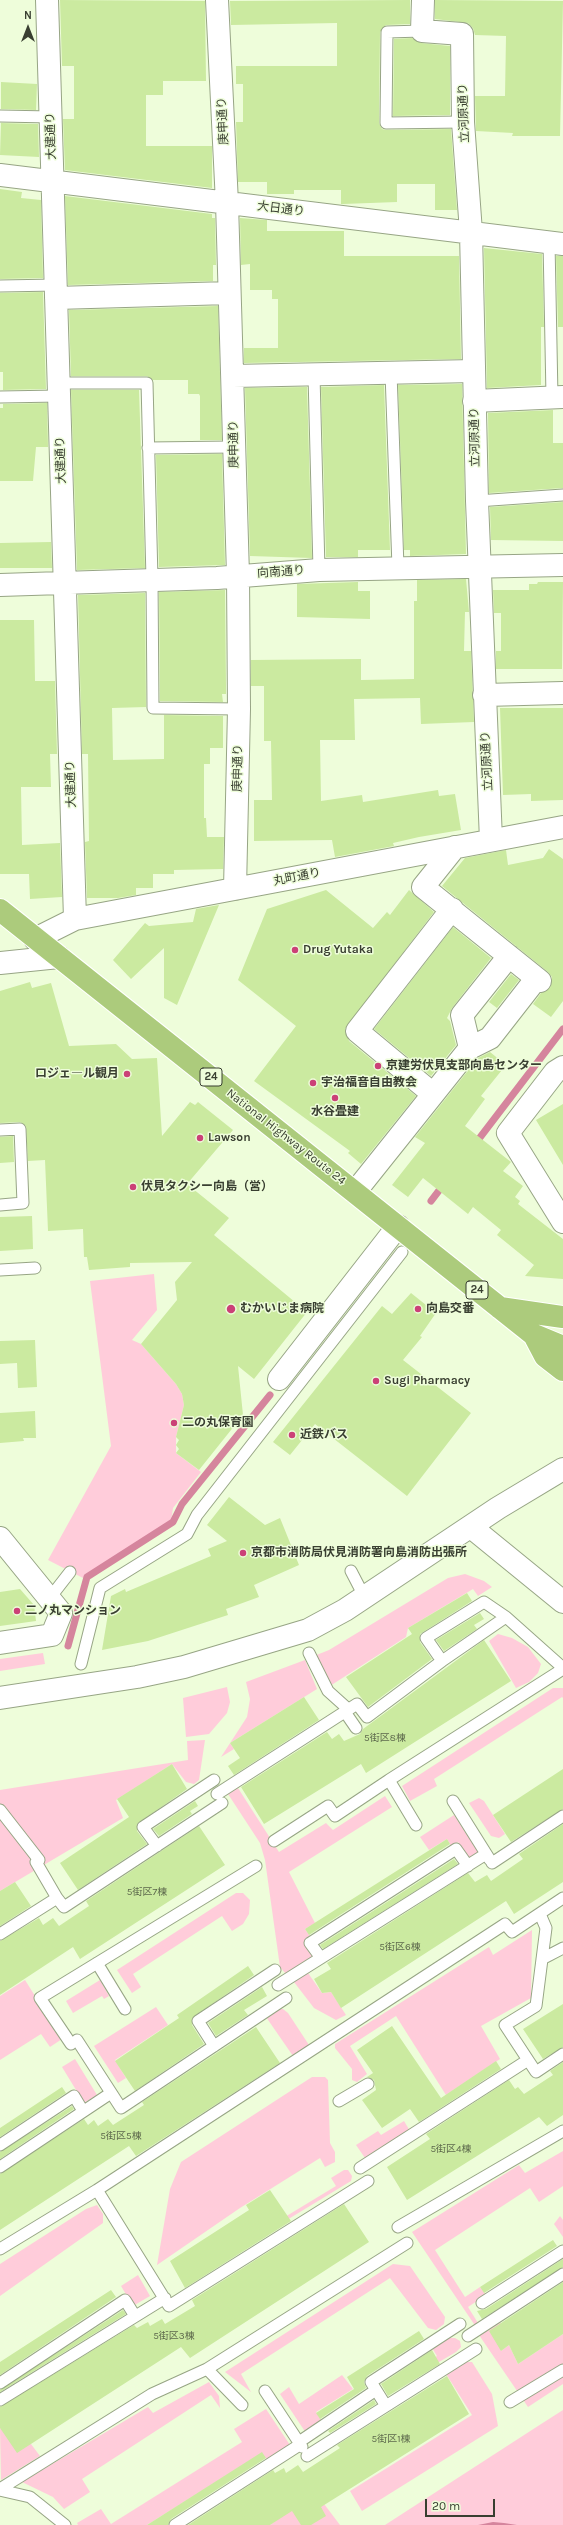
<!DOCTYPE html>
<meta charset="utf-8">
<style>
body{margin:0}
#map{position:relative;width:563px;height:2525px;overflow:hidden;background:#eefdda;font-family:Karla,sans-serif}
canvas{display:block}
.north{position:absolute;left:8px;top:8px;width:40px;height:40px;-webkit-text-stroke:3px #eefdda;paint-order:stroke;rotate:0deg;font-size:11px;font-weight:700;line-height:16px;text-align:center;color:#393f31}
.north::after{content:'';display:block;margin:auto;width:14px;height:18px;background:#393f31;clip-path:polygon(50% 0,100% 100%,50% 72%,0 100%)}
.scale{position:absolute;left:425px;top:2499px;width:70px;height:18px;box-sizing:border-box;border:2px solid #393f31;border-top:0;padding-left:5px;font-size:12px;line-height:14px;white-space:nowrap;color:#393f31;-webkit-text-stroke:3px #eefdda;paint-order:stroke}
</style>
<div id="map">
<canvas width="563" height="2525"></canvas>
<div class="north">N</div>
<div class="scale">20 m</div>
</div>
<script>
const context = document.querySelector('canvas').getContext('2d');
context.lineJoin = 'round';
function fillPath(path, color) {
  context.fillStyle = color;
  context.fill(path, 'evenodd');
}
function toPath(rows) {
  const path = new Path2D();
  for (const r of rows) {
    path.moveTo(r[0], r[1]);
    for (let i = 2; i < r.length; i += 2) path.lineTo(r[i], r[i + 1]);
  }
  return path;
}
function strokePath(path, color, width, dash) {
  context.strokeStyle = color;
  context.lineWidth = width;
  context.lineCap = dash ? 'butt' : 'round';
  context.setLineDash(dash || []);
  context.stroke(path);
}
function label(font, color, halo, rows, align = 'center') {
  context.font = font + ' Karla,"Noto Sans JP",sans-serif';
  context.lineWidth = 3;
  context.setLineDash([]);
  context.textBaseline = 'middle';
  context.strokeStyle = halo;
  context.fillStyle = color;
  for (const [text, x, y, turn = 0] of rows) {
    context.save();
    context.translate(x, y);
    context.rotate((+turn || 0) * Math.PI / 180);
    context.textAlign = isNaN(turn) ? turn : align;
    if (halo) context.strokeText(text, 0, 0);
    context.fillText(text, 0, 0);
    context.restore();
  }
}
fillPath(toPath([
 [154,1274,157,1310,132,1340,141,1344,176,1384,182,1394,184,1405,176,1437,176,1453,201,1472,173,1508,171,1521,83,1578,48,1560,111,1446,90,1281],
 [465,1574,484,1581,492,1587,478,1596,473,1589,408,1628,406,1637,330,1686,314,1656,329,1650,448,1578],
 [498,1634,512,1638,528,1647,541,1664,538,1673,529,1682,516,1688,489,1641],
 [43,1653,45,1664,0,1671,0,1659],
 [305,1660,317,1689,230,1743,234,1749,221,1757,247,1717,250,1699,246,1682],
 [227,1687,230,1702,227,1713,209,1734,186,1737,183,1698],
 [553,1688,563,1688,563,1698,562,1697,434,1779,437,1786,410,1801,402,1786],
 [205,1740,199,1780,194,1784,186,1782,172,1764,116,1800,123,1818,0,1891,0,1790,188,1760,187,1741],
 [238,1788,279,1852,326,1823,333,1830,385,1796,392,1807,289,1872,315,1923,305,1929,310,1936,309,1945,316,1956,286,1974,280,1967,265,1860,260,1843,228,1794],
 [479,1798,484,1801,505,1834,499,1838,491,1836,469,1803],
 [454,1815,478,1852,469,1858,458,1842,451,1846,447,1839,429,1850,420,1837],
 [236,1893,243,1893,250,1900,249,1914,243,1924,232,1931,222,1916,133,1974,141,1987,132,1993,117,1970],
 [532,1930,531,1998,481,2026,500,2059,446,2095,396,2016,350,2046,367,2074,357,2082,352,2080,352,2069,335,2048,335,2044,489,1947,493,1955],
 [308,1973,322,1993,331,1992,346,2015,336,2020,314,2008,294,1982],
 [25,1980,62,2039,50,2047,41,2034,0,2060,0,1996],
 [100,1980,109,1996,104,1999,102,1996,73,2013,66,2001],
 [156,2007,168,2025,115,2060,126,2078,118,2083,94,2046],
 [278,2009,283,2009,288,2013,309,2045,293,2056,266,2017],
 [75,2059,97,2095,84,2103,62,2067],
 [312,2077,325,2077,328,2080,330,2143,335,2152,335,2162,325,2167,320,2158,240,2208,157,2265,170,2189,181,2162],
 [404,2121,410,2131,365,2158,356,2145,378,2131,381,2135],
 [563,2151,563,2186,539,2202,530,2188,435,2250,465,2297,480,2287,486,2295,468,2307,478,2323,476,2327,412,2232,519,2165,525,2173],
 [344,2170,348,2170,352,2176,351,2181,277,2226,275,2223,336,2186,331,2178],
 [97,2205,103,2214,103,2223,0,2296,0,2264,86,2209],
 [560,2216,563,2220,563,2237,554,2224],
 [393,2264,410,2266,445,2317,444,2324,436,2330,428,2328,390,2278,241,2374,251,2392,225,2372],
 [138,2275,150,2296,133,2306,121,2286],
 [499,2321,504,2327,501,2351,509,2345,518,2364,563,2334,563,2384,528,2407,479,2335],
 [449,2338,455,2338,460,2341,461,2347,456,2352,388,2392,385,2388,437,2356,432,2348],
 [465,2362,472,2362,492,2394,498,2426,362,2511,350,2491,472,2415,446,2374],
 [342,2375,353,2389,316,2412,321,2420,306,2433,280,2394,289,2387,299,2404],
 [209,2382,219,2396,220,2408,211,2395,82,2479,90,2492,64,2509,53,2497,22,2482,148,2407,153,2413],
 [266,2409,290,2445,267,2460,262,2453,147,2525,78,2525,77,2523,101,2509,111,2524,242,2442,234,2429],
 [563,2410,563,2525,385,2525,538,2426],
 [0,2428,31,2444,40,2456,1,2480],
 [315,2492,340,2525,270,2525]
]), '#ffccda');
fillPath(toPath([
 [493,2522,504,2523,517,2525,478,2525]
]), '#d5859d');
strokePath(toPath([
 [475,1144,563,1029],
 [431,1201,444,1184],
 [68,1646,87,1577,173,1522,182,1504,270,1395]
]), '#d5859d', 7);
fillPath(toPath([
 [60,0,205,1,206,81,163,81,163,95,146,95,146,146,212,146,212,188,65,170,63,119,74,119,74,66,62,66],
 [410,0,410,24,386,25,380,32,379,123,382,129,386,130,451,129,457,210,435,210,435,184,397,184,397,202,343,204,341,204,341,190,294,190,294,194,267,194,267,182,238,182,236,122,243,122,243,84,236,84,236,66,337,66,337,23,231,25,230,1],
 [435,0,563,1,560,136,512,136,513,133,476,131,475,96,505,96,506,36,475,35,473,28,468,23,435,19],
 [412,38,421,43,450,46,450,115,393,116,394,39],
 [1,82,37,84,36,110,1,109],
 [1,123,38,124,39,157,0,155],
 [0,189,22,192,21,198,41,200,43,278,0,279],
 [65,196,212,214,212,218,215,218,216,265,213,265,213,281,68,285],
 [240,218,267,220,267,231,344,231,344,256,459,256,461,359,244,363,244,348,278,348,278,299,272,299,272,290,250,290,250,264,241,265],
 [484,248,542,254,544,327,541,327,541,385,487,388],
 [556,256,563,256,563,327,558,327],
 [43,292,46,389,3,390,3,372,0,372,0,293],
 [218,306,222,440,200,440,200,396,199,394,188,394,188,380,153,380,147,376,71,376,69,310],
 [462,384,466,554,410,556,410,550,404,550,398,385],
 [384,385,390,550,358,550,358,557,326,557,321,387],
 [307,387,312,558,250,556,245,388],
 [71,390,139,390,145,568,77,570],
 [47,403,48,447,36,447,33,481,0,481,0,408,3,408,3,404],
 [553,410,553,443,563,443,563,488,489,493,488,413],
 [222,454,225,565,159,567,156,455],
 [563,502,563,541,491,540,490,507],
 [51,542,52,568,0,568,0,543],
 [466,579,469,612,465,612,464,651,471,651,474,722,421,724,420,698,354,699,355,740,320,740,321,801,362,795,363,802,438,790,439,796,455,794,461,830,419,837,393,843,394,846,335,857,332,840,254,841,254,800,272,800,271,741,264,741,264,686,251,686,251,660,361,659,361,680,414,679,414,601,417,601,417,580],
 [358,582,358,591,370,591,370,619,297,617,297,584],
 [538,582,563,582,562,669,496,669,496,651,501,651,501,613,494,613,493,590,529,590,529,584,537,584],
 [225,590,226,686,226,694,222,694,223,702,160,701,159,592],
 [145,593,146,707,112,708,113,760,164,759,164,715,223,716,223,748,210,748,210,764,204,764,204,818,206,818,207,837,224,837,223,869,174,870,174,874,153,874,153,888,136,888,136,895,118,898,87,898,85,842,89,841,88,754,82,754,78,595],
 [0,620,34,620,35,681,55,681,57,754,50,754,51,787,21,787,22,845,60,843,62,897,30,899,29,874,0,874],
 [500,708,563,708,563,800,531,801,531,794,503,795],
 [549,849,563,859,563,1001,551,1017,533,1004,541,993,550,988,552,977,548,972,442,886,465,858,506,850,508,865,543,858],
 [326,890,373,928,387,912,390,915,409,890,434,912,345,1029,349,1041,416,1096,361,1164,348,1153,350,1151,254,1081,296,1026,238,980,267,909],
 [219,905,177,1005,164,998,164,948,131,979,113,960,145,923,149,926,193,922,196,909],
 [453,927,491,958,452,1008,447,1018,450,1021,456,1045,431,1076,374,1029],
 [511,974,519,980,497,1008,489,1002],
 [30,982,32,988,51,983,69,1046,116,1044,132,1059,157,1058,162,1136,190,1102,195,1105,198,1102,233,1130,187,1184,229,1218,214,1235,307,1312,254,1379,238,1366,243,1415,199,1470,176,1453,179,1449,176,1445,179,1440,176,1437,184,1405,182,1394,176,1384,141,1344,177,1300,175,1282,192,1262,130,1263,130,1267,89,1270,87,1257,84,1257,83,1229,48,1231,45,1160,28,1161,26,1126,20,1122,0,1123,0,991],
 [490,1052,506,1065,481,1096,485,1099,465,1126,511,1162,503,1171,523,1186,515,1197,520,1201,518,1204,563,1239,563,1279,525,1276,534,1265,497,1235,501,1230,473,1207,468,1214,423,1178,408,1197,392,1185,425,1143,415,1137,478,1058],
 [563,1104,563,1165,536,1120],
 [13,1136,14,1162,0,1163,0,1137],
 [32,1216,33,1249,0,1251,0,1217],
 [411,1293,436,1313,420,1336,422,1337,403,1360,471,1413,407,1496,315,1424,290,1455,273,1442,382,1306,392,1314],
 [35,1340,37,1387,18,1388,17,1363,0,1364,0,1341],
 [35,1411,36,1438,23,1438,24,1441,0,1443,0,1413],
 [229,1497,265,1525,280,1518,299,1565,254,1585,259,1597,226,1609,228,1615,148,1641,102,1650,111,1596,125,1589,126,1592,211,1556,208,1549,227,1541,207,1525],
 [20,1589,34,1605,36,1621,0,1626,0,1592],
 [467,1593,472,1601,420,1634,420,1642,432,1659,368,1707,346,1677,412,1634,408,1628],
 [480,1613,484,1619,474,1625,477,1629,444,1651,436,1640],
 [484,1640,511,1681,366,1773,361,1764,264,1824,241,1787,327,1732,332,1739,339,1734,344,1741,360,1734,363,1729],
 [304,1697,319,1720,234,1775,228,1766,240,1758,230,1743],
 [172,1764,187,1789,137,1824,137,1831,147,1844,78,1890,60,1863,129,1817,117,1799],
 [563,1769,563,1809,511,1842,493,1815],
 [195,1801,198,1806,190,1811,192,1814,159,1836,153,1829],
 [563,1824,563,1882,514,1914,506,1901,341,2008,331,1992,322,1993,314,1979,331,1969,327,1963,468,1873,475,1882,487,1875,491,1881,523,1859,519,1854],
 [199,1826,225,1865,80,1959,73,1947,0,1995,0,1941,39,1918,43,1925,53,1918,59,1926,89,1906,86,1901],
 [447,1839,450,1844,309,1935,305,1929],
 [454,1859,458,1864,323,1949,320,1945],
 [15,1882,31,1906,0,1926,0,1891],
 [248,1966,254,1975,192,2018,192,2025,204,2044,135,2091,115,2061,179,2018,177,2015],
 [262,1987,267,1996,244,2010,248,2015,216,2036,208,2023],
 [563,2004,563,2047,543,2059,523,2029],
 [392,2026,441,2098,496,2061,501,2069,419,2122,410,2109,382,2128,362,2100,376,2090,374,2080,367,2077,373,2073,357,2050],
 [256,2027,280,2063,136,2156,129,2146,0,2230,0,2174,84,2119,88,2125,94,2120,98,2126,108,2119,113,2125,144,2105,142,2102],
 [563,2062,563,2115,547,2126,539,2117,407,2200,387,2167,430,2139,426,2134,509,2080,515,2089,518,2087,524,2094,553,2075,550,2071],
 [62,2087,66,2093,0,2137,0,2128],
 [72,2106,74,2109,0,2159,0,2152],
 [270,2190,291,2221,185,2288,170,2261,249,2210,246,2205],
 [344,2204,369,2242,190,2358,181,2347,17,2453,0,2428,0,2407,134,2325,137,2328,148,2322,150,2326,162,2319,165,2324,195,2306,192,2300],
 [553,2240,557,2246,484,2293,480,2287],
 [563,2259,563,2267,482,2319,477,2311,486,2309],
 [563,2282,563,2334,518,2364,509,2345,501,2351,489,2331],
 [111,2290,116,2297,0,2375,0,2362],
 [123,2310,126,2314,0,2392,0,2390],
 [419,2331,424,2339,367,2376,364,2382,366,2388,320,2419,316,2413,354,2389,347,2377],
 [432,2350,440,2364,388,2396,381,2384],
 [447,2376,469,2414,321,2507,326,2516,311,2525,301,2525,292,2511,270,2525,188,2525,273,2470,275,2473,284,2468,286,2473,298,2465,303,2472,340,2448,337,2445],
 [374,2400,376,2404,330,2433,328,2431],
 [262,2452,266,2458,171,2519,168,2525,147,2525]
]), '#cbeaa0');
const service = toPath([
 [422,31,387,32,386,123,463,122],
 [0,116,51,117],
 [549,242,552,397],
 [0,286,56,285],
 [391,373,398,567],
 [314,375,319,570],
 [59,383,147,383,152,579,153,708,239,709],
 [0,397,59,396],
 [148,448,233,447],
 [477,501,563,495],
 [0,1130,20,1129,23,1203,0,1205],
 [0,1270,35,1268],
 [351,1571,365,1598],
 [49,1599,70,1572],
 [309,1653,328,1691,348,1709],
 [442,1661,426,1638,484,1602,506,1617],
 [81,1664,100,1588,187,1534,197,1515,402,1252],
 [345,1712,356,1728],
 [389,1780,563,1669],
 [217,1794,357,1704,367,1717,442,1661,506,1617,563,1668],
 [453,1801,490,1860],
 [0,1810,39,1860,36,1862,57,1898],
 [274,1841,328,1806,335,1816,389,1780,416,1825],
 [157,1846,143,1827,214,1780],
 [492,1863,563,1816],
 [0,1934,57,1898,64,1907,222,1803],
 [321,1958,310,1943,456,1849,468,1866],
 [542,1959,563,1948],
 [97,1963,125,2009],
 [278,1985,486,1854],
 [77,2040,121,2108,286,1998],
 [71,2044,40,1998,256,1866],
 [214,2046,198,2021,275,1970],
 [528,2060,536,2072,563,2054],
 [339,2101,368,2084],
 [0,2145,74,2096,83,2111],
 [0,2167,111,2093],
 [360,2168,528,2060,505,2025,536,2006,546,1928,540,1914],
 [368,2181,169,2306,97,2190,505,1924,512,1932,563,1898],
 [398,2227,563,2131],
 [0,2249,97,2190],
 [482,2303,563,2251],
 [468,2336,563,2274],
 [0,2383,125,2300,135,2316],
 [265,2391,302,2447],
 [0,2400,165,2298],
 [510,2402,563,2370],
 [242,2405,207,2369,407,2243],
 [386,2406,371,2382,460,2324],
 [299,2442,376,2390],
 [307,2456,476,2349],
 [0,2489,152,2394,207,2369],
 [0,2490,30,2497,65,2525],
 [175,2525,301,2444]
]);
const minor = toPath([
 [47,0,75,919],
 [217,0,227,203,238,575,239,709,235,889],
 [423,0,422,31,462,34,463,122,471,232,477,501,491,840],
 [0,175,563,244],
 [56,298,229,293],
 [233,376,474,371],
 [474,401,563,397],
 [0,585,217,578,319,570,563,565],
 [484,695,563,693],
 [455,847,423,887,540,981],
 [35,939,75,919,563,827],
 [0,963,59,957],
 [470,1048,490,1038,536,979],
 [563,1067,555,1072,508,1133,563,1222],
 [433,1094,357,1031,452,909],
 [355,1192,470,1048,462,1015,509,956],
 [279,1379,398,1226],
 [0,1538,61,1613,52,1635,0,1643]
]);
const tertiary = toPath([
 [471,1527,563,1602],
 [0,1698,137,1677,184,1667,308,1630,345,1610,498,1508,563,1469]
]);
const trunk = toPath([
 [0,910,534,1335,563,1347],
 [500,1308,563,1317],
 [534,1335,545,1356,563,1370]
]);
strokePath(service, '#97a585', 13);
strokePath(minor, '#97a585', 24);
strokePath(tertiary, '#97a585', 24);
strokePath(trunk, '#fff', 24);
strokePath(service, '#fff', 11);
strokePath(minor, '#fff', 22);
strokePath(tertiary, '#fff', 22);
strokePath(trunk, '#accb7c', 22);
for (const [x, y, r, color] of [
 [295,950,4,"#cb4177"],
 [378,1066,4,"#cb4177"],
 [127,1074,4,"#cb4177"],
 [313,1083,4,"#cb4177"],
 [335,1098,4,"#cb4177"],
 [200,1138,4,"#cb4177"],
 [133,1187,4,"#cb4177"],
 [231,1309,5,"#cb4177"],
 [418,1309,4,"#cb4177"],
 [376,1381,4,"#cb4177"],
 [174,1423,4,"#cb4177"],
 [292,1435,4,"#cb4177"],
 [243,1553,4,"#cb4177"],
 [17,1611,4,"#cb4177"]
]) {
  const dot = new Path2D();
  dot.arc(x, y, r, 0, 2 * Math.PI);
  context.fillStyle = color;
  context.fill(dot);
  strokePath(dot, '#eefdda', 1.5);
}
label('10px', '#5e6a4d', null, [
 ["5街区8棟",385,1738],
 ["5街区7棟",147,1892],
 ["5街区6棟",400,1947],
 ["5街区5棟",121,2136],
 ["5街区4棟",451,2149],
 ["5街区3棟",174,2336],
 ["5街区1棟",391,2439]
]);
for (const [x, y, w] of [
 [211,1077,22],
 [477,1290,22]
]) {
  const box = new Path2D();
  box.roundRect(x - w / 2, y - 9, w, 18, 3);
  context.fillStyle = '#eefdda';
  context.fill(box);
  strokePath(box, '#393f31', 1);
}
label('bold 11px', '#393f31', null, [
 ["24",211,1077],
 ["24",477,1290]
]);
label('12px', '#393f31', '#eefdda', [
 ["立河原通り",464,113,-92],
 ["庚申通り",223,121,-93],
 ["大建通り",51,136,-92],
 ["大日通り",281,209,7],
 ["立河原通り",475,437,-91],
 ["庚申通り",234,444,-91],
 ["大建通り",61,460,-92],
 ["向南通り",281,572,-4],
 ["立河原通り",487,761,-93],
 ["庚申通り",238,768,-89],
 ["大建通り",71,784,-92],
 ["丸町通り",297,877,-11],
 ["National Highway Route 24",286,1137,38]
]);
label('bold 12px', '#393f31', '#eefdda', [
 ["Drug Yutaka",303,950],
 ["京建労伏見支部向島センター",386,1066],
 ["ロジェ―ル観月",119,1074,"right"],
 ["宇治福音自由教会",321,1083],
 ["水谷畳建",335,1112,"center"],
 ["Lawson",208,1138],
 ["伏見タクシー向島（営）",141,1187],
 ["むかいじま病院",240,1309],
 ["向島交番",426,1309],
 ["Sugi Pharmacy",384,1381],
 ["二の丸保育園",182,1423],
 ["近鉄バス",300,1435],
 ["京都市消防局伏見消防署向島消防出張所",251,1553],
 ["二ノ丸マンション",25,1611]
], 'left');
</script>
